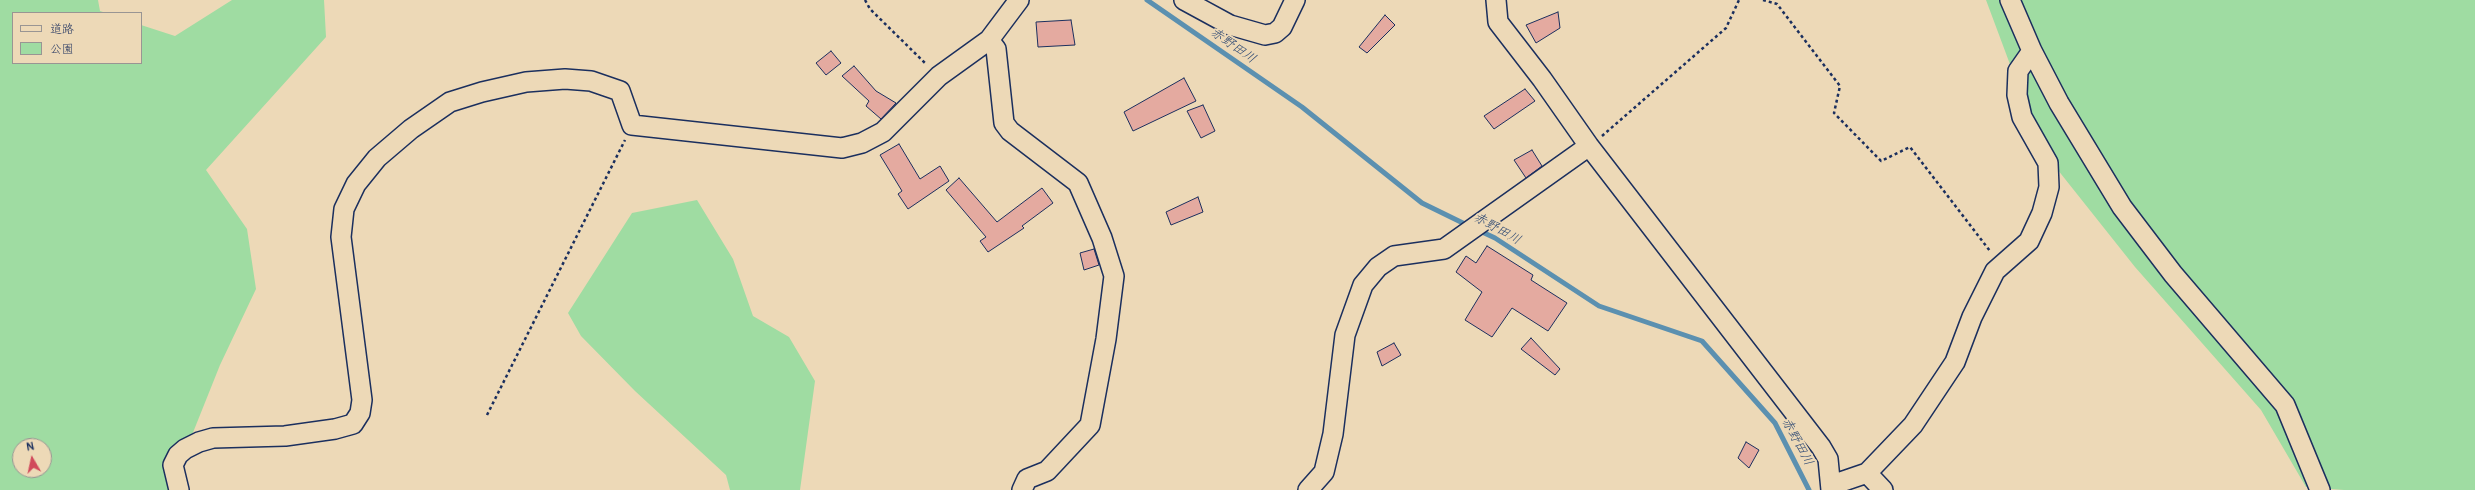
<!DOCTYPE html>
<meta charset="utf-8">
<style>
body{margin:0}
#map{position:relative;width:2475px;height:490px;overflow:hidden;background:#edd9b7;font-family:Pangolin,"Klee One",sans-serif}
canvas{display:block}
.legend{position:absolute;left:12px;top:12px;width:130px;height:52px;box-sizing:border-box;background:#edd9b7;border:1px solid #999593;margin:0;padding:5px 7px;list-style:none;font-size:12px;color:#1b2f5e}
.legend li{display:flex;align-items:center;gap:8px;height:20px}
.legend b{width:20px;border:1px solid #999593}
.north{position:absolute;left:12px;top:438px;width:40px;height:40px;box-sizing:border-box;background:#edd9b7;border:1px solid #999593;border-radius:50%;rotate:351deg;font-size:11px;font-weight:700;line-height:16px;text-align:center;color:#1b2f5e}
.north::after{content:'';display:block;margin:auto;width:14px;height:18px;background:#d1495b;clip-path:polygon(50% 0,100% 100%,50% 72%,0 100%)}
</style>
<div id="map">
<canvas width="2475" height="490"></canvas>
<ul class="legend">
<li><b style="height:5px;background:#edd9b7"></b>道路</li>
<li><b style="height:11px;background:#9fdca2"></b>公園</li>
</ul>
<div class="north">N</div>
</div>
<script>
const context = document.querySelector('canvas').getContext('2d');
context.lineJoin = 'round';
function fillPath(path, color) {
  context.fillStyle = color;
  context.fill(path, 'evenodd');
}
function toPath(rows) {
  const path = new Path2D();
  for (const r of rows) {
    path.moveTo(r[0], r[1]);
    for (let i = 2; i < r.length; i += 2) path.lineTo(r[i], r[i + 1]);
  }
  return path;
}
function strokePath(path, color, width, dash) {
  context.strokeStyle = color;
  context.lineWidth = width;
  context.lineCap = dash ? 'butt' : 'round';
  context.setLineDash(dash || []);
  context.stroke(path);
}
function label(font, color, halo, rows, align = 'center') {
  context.font = font + ' Pangolin,"Klee One",sans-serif';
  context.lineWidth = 4;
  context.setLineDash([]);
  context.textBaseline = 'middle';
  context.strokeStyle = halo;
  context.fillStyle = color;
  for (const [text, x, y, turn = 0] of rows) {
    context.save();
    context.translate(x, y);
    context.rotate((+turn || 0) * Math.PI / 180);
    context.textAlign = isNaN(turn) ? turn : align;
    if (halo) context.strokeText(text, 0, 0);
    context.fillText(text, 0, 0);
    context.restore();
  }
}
fillPath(toPath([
 [0,0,98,0,100,11,106,13,13,13,13,63,141,63,141,25,175,36,232,0,324,0,326,37,206,170,247,229,256,289,220,365,170,490,0,490],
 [20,446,44,446,44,470,20,470],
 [1986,0,2475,0,2475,490,2344,490,2306,487,2261,410,2135,267,2042,150],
 [697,200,733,259,753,316,789,337,815,381,800,490,730,490,726,475,635,391,581,336,568,313,632,213]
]), '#9fdca2');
strokePath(toPath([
 [1147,0,1302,107,1422,203,1469,226],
 [1478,230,1495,238,1599,306,1702,341,1775,423,1809,490]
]), '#5b90b0', 5);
const building = toPath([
 [1558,12,1560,28,1536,43,1526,25,1558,12],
 [1385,15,1395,25,1367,53,1359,47,1385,15],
 [1071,20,1075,45,1038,47,1036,22,1071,20],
 [831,51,841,63,826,75,816,63,831,51],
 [854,66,876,91,896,103,881,119,866,106,869,101,842,76,854,66],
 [1184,78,1196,101,1133,131,1124,112,1184,78],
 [1525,89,1535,101,1494,129,1484,116,1525,89],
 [1203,105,1215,131,1201,138,1187,111,1203,105],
 [899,144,920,179,940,166,949,181,908,209,898,194,902,191,880,155,899,144],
 [1532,150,1542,166,1526,178,1514,160,1532,150],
 [959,178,997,222,1042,188,1053,203,1022,226,1024,228,988,252,980,241,986,237,946,190,959,178],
 [1198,197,1203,212,1171,225,1166,212,1198,197],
 [1487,246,1533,275,1531,280,1567,303,1548,331,1512,308,1492,337,1465,320,1482,292,1456,272,1466,256,1476,263,1487,246],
 [1094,249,1099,265,1084,270,1080,253,1094,249],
 [1531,338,1560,369,1555,375,1521,349,1531,338],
 [1394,343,1401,355,1382,366,1377,352,1394,343],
 [1746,442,1759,450,1749,468,1738,458,1746,442]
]);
fillPath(building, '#e4aaa0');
strokePath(building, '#1b2f5e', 1);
const minor = toPath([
 [1184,0,1230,25,1265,35,1275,33,1282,27,1295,0],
 [1496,0,1498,22,1542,79,1589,146,1821,447,1828,459,1831,490],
 [2010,0,2032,51,2059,103,2122,207,2173,274,2285,405,2320,490],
 [989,40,996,49,1004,123,1010,131,1078,183,1102,238,1114,276,1106,339,1090,425,1047,471,1027,479,1022,490],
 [1867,473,1883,490],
 [1832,485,1867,473,1913,425,1955,362,1972,317,1995,271,2029,241,2042,213,2049,187,2048,163,2022,117,2017,95,2018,71,2032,51],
 [179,490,173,465,178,455,185,449,199,442,213,438,285,436,335,429,353,424,360,413,362,400,341,237,344,209,356,184,377,158,411,129,450,102,482,92,526,82,565,79,591,81,620,91,632,125,842,148,862,143,883,132,939,76,989,40,1019,0],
 [1308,490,1324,472,1333,434,1345,335,1363,285,1378,267,1394,256,1444,249,1589,146]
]);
strokePath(minor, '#1b2f5e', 22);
strokePath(toPath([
 [865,0,870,9,926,64],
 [1763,0,1777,4,1840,86,1834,113,1881,161,1910,147,1990,251],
 [1602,136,1726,28,1739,0],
 [487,415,625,140]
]), '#1b2f5e', 2.5, [3, 3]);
strokePath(minor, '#edd9b7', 19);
label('italic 13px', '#2b4773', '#edd9b7', [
 ["赤野田川",1233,46,35],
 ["赤野田川",1497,229,29],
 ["赤野田川",1797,442,62]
]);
</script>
